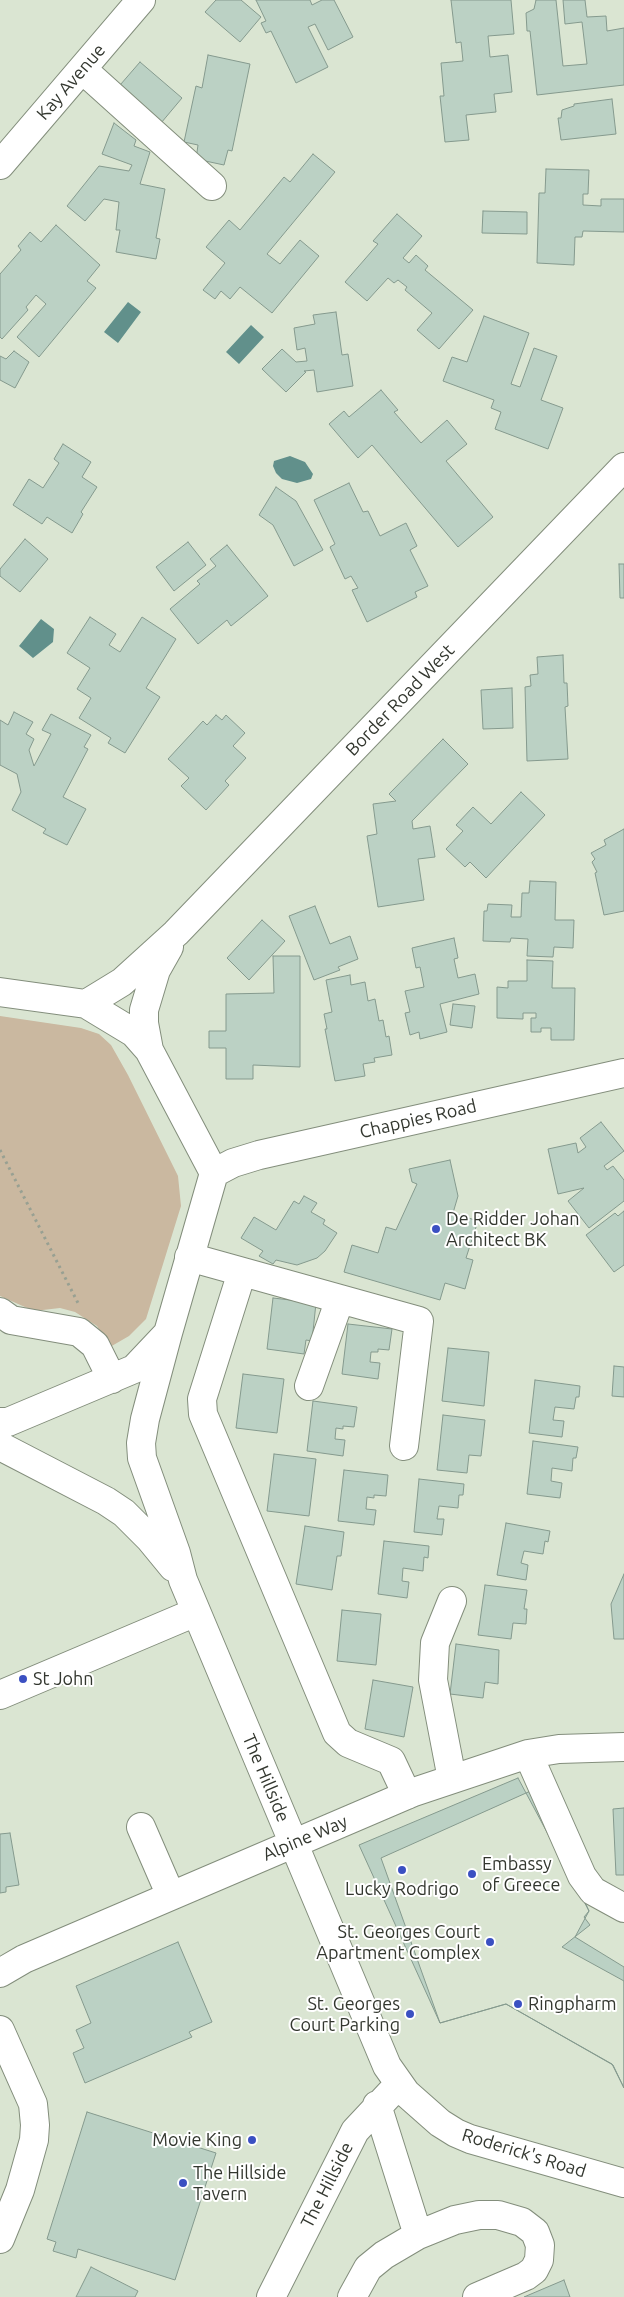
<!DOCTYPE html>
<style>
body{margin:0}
canvas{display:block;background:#dae5d2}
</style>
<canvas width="624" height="2297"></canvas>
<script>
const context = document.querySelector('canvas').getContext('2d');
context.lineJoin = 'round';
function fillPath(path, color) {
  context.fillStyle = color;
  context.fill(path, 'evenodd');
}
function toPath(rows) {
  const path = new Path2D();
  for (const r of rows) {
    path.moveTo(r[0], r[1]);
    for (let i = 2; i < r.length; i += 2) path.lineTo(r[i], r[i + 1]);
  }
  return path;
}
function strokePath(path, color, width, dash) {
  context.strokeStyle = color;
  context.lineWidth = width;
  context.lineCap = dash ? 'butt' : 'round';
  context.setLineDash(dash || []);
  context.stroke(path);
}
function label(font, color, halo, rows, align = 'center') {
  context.font = font + ' Ubuntu,sans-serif';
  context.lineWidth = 4;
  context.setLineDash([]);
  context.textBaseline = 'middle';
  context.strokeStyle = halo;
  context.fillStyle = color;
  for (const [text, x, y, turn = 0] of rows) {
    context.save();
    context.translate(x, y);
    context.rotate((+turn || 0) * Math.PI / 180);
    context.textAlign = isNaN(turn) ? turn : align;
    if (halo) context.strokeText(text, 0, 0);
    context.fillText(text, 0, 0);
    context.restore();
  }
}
fillPath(toPath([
 [0,1016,81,1028,99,1034,111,1045,128,1075,178,1176,181,1206,146,1319,129,1336,110,1347,97,1326,75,1312,60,1308,34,1311,0,1296]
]), '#cab8a0');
fillPath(toPath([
 [128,302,141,312,118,343,104,332],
 [251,325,264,337,239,364,226,352],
 [290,456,305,462,313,474,311,479,297,483,282,479,276,473,273,466,274,461],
 [41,619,54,629,53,642,33,658,19,646]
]), '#61908b');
const building = toPath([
 [216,0,241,0,261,17,240,42,205,12,216,0],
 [256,0,310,0,312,5,322,0,334,0,353,37,328,50,315,24,308,27,328,67,296,83,271,31,266,33,261,23,266,21,256,0],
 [451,0,511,0,514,34,488,36,490,57,508,55,512,92,494,94,496,112,466,115,469,140,445,142,440,96,444,96,441,63,463,61,461,42,456,43,451,0],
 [536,0,556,0,563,66,587,64,582,22,565,24,563,0,585,0,587,17,606,16,607,31,624,28,624,85,537,95,530,31,527,31,526,13,534,9,536,0],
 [208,55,250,64,232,151,228,150,224,165,196,159,198,145,184,142,196,86,202,88,208,55],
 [140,62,182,98,156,129,114,92,140,62],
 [612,99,616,134,561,140,558,118,561,118,562,110,574,106,574,104,612,99],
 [114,123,136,140,134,146,150,152,140,184,165,189,156,238,160,239,156,259,116,252,120,230,116,230,119,202,104,199,85,221,67,206,99,166,129,171,132,165,102,154,114,123],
 [313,154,335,172,267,254,280,264,300,240,319,256,272,313,240,287,230,299,221,291,215,299,203,290,225,263,206,247,229,220,240,230,284,177,290,182,313,154],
 [546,169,589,170,588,194,583,194,583,205,601,206,601,199,624,199,624,232,583,231,582,237,575,237,574,265,537,263,539,193,545,193,546,169],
 [483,211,527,212,527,234,482,233,483,211],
 [397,214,422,236,403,258,409,263,416,255,428,266,425,270,473,310,439,349,417,330,432,313,405,290,407,287,398,280,394,283,388,278,367,301,345,282,378,244,373,241,397,214],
 [56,225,100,265,87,281,96,288,39,357,17,337,46,304,36,295,26,307,28,310,2,339,0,337,0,274,21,250,18,246,30,232,41,242,56,225],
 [336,312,342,355,348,354,353,386,317,392,314,370,304,371,306,372,286,392,262,369,282,349,296,362,307,361,305,348,297,350,294,328,315,324,313,315,336,312],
 [484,316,529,333,511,384,520,387,534,348,557,356,541,400,563,408,548,449,495,429,501,412,491,408,494,400,443,381,452,357,467,362,484,316],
 [14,351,29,362,15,388,0,380,0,356,6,359,14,351],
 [381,390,398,410,394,412,421,443,447,420,467,444,446,461,493,517,458,547,372,445,358,458,329,424,344,411,349,417,381,390],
 [63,444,91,462,82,477,97,487,81,512,83,514,72,533,47,517,42,524,13,505,29,479,43,488,59,463,54,459,63,444],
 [349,483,363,512,368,511,380,536,406,523,417,546,410,550,428,586,415,592,417,597,367,622,352,590,358,588,351,576,345,579,330,547,335,544,314,500,349,483],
 [276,487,296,501,323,550,294,566,273,525,259,515,276,487],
 [25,539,48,559,20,592,0,576,0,569,25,539],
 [188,542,206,565,174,591,156,567,188,542],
 [227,545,268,596,231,626,227,620,198,644,170,609,200,584,197,581,216,566,210,559,227,545],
 [619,564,624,564,624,598,620,598,619,564],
 [90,617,116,634,109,645,120,652,142,617,176,639,146,688,160,697,125,753,108,743,111,738,79,718,91,698,77,689,90,668,67,653,90,617],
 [563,655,564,683,567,683,568,706,565,707,568,759,527,761,525,687,531,686,530,675,538,674,537,657,563,655],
 [512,688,513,728,483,729,481,690,512,688],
 [14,712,33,722,26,734,34,739,29,750,34,766,51,734,42,730,51,714,91,735,84,747,88,749,63,797,86,809,67,845,43,833,46,829,12,810,21,792,17,774,0,765,0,720,8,725,14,712],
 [216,715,222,720,226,715,245,733,233,746,246,758,225,781,229,785,206,810,181,786,189,778,168,759,203,721,207,725,216,715],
 [443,739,468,764,412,821,413,829,430,826,435,857,418,859,424,900,378,907,367,836,377,834,373,804,396,801,389,794,443,739],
 [521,792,545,815,486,878,470,862,465,867,446,849,463,831,456,825,473,807,491,824,521,792],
 [624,829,624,911,604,915,595,873,597,872,592,862,595,859,591,853,606,845,604,840,624,829],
 [530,881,556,882,555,920,574,920,573,948,554,947,553,957,527,956,528,939,511,938,510,942,483,941,484,911,487,911,488,904,512,905,511,917,521,917,522,893,529,893,530,881],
 [315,906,330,944,350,936,358,959,338,967,340,970,314,980,289,916,315,906],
 [262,920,285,941,249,980,227,958,262,920],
 [454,938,458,958,454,959,458,978,475,974,479,994,440,1004,447,1032,420,1039,419,1032,410,1035,405,1013,410,1012,405,991,424,987,420,967,416,968,412,948,454,938],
 [273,956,300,956,300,1067,253,1065,253,1079,226,1079,226,1048,209,1048,209,1031,226,1031,226,994,274,993,273,956],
 [527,960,553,961,552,988,575,988,574,1040,551,1040,551,1028,541,1028,541,1032,531,1032,531,1018,536,1018,536,1013,523,1013,523,1019,497,1018,497,987,508,988,508,981,527,981,527,960],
 [350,975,351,985,365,982,368,1001,375,999,379,1021,383,1020,386,1037,389,1036,392,1055,374,1058,375,1062,363,1064,365,1076,335,1081,325,1029,327,1029,324,1014,332,1012,326,980,350,975],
 [453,1004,475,1006,472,1028,450,1025,453,1004],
 [601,1122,624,1151,604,1166,607,1170,613,1166,624,1180,624,1201,589,1228,568,1201,584,1188,558,1194,548,1149,576,1143,578,1153,586,1147,580,1138,601,1122],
 [450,1160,458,1196,453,1213,478,1221,466,1258,473,1260,465,1289,445,1283,440,1300,344,1272,352,1245,378,1253,386,1227,396,1230,417,1184,412,1182,409,1169,450,1160],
 [304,1196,317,1203,311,1212,325,1220,323,1224,337,1233,325,1251,317,1258,297,1265,276,1260,273,1264,259,1256,263,1251,241,1238,254,1217,276,1230,294,1201,299,1204,304,1196],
 [624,1211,624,1265,614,1272,586,1235,615,1213,618,1216,624,1211],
 [273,1298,316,1303,312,1341,306,1340,304,1354,267,1349,273,1298],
 [348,1324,392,1329,389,1350,378,1349,378,1352,371,1352,370,1362,380,1363,378,1379,342,1374,348,1324],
 [448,1348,489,1352,484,1406,442,1401,448,1348],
 [614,1366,624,1367,624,1397,612,1396,614,1366],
 [243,1374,284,1379,277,1433,236,1428,243,1374],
 [535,1380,580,1386,579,1397,576,1397,574,1409,555,1407,553,1420,564,1421,562,1437,529,1433,535,1380],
 [313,1401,357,1407,354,1427,343,1426,343,1429,336,1428,335,1439,345,1440,343,1456,307,1451,313,1401],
 [443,1415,485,1420,481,1456,469,1455,467,1473,437,1470,443,1415],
 [533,1441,578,1447,576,1458,573,1458,572,1471,552,1468,551,1481,562,1483,560,1498,527,1494,533,1441],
 [274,1454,316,1459,309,1516,267,1511,274,1454],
 [344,1470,388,1475,386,1496,374,1495,374,1498,367,1497,366,1509,376,1510,374,1525,338,1521,344,1470],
 [419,1479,464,1484,463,1495,459,1495,458,1508,439,1506,437,1519,444,1519,442,1535,414,1532,419,1479],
 [506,1523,550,1531,548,1542,545,1541,543,1554,524,1551,521,1563,528,1565,526,1580,497,1575,506,1523],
 [305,1526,344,1532,341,1556,337,1556,332,1590,296,1584,305,1526],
 [384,1541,429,1546,428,1558,424,1557,423,1571,403,1568,402,1581,409,1582,407,1598,378,1594,384,1541],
 [624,1574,624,1639,614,1639,611,1604,624,1574],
 [485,1585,527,1590,524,1609,527,1609,526,1624,513,1623,511,1639,478,1635,485,1585],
 [342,1610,381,1614,376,1665,337,1661,342,1610],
 [456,1644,499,1650,498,1684,485,1682,483,1698,450,1694,456,1644],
 [373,1680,413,1687,404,1737,365,1729,373,1680],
 [518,1778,589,1911,575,1937,624,1967,624,2088,613,2065,506,2004,440,2023,359,1845,518,1778],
 [535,1789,589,1911,584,1917,590,1925,562,1947,624,1981,624,2088,612,2064,506,2004,440,2023,381,1858,535,1789],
 [624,1808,624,1875,616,1875,613,1809,624,1808],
 [10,1833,19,1885,6,1887,6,1892,0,1893,0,1834,10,1833],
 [178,1942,212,2022,189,2032,192,2037,85,2083,73,2053,84,2048,76,2030,91,2023,76,1986,178,1942],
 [87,2112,216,2153,175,2280,78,2249,76,2258,53,2251,56,2242,47,2239,87,2112],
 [91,2267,138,2291,135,2297,76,2297,91,2267],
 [564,2280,570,2297,524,2297,564,2280]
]);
fillPath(building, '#bbd1c4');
strokePath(building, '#859a8e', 1);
const minor = toPath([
 [82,69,212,186],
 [0,165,141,0],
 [0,992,86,1004,134,1033,149,1050,214,1173,168,1333,134,1369,8,1422,0,1422],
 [86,1004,122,982,176,933,624,467],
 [149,1050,144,1023,144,1010,156,970,169,947],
 [214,1173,233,1163,259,1155,624,1073],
 [189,1257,419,1321,404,1446],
 [242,1272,202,1399,203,1414,337,1733,348,1743,391,1761,407,1795],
 [0,1312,11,1320,79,1332,95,1345,112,1379],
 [168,1333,145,1419,141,1443,142,1458,176,1553,183,1580,387,2066,406,2093,440,2123,456,2133,470,2139,624,2183],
 [309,1386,340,1299],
 [0,1446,106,1501,124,1513,150,1539,173,1567],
 [452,1601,435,1643,433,1680,452,1779],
 [0,1695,196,1612],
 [528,1754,582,1876,593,1891,624,1908],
 [141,1827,171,1896],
 [0,1973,24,1959,414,1792,528,1754,559,1749,624,1747],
 [0,2030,33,2104,35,2125,34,2140,20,2190,0,2239],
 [377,2105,418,2235],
 [271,2297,355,2131,399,2084],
 [352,2297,368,2268,384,2255,418,2235,455,2220,479,2215,498,2215,522,2222,535,2232,540,2245,539,2260,534,2270,526,2276,477,2297]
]);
strokePath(minor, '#838e7c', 30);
strokePath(toPath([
 [0,1150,78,1303]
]), '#98a092', 3, [2.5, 4]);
strokePath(minor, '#fff', 28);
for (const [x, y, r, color] of [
 [436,1229,5,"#3b50c2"],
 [23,1679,5,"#3b50c2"],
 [402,1870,5,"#3b50c2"],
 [472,1874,5,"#3b50c2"],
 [490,1942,5,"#3b50c2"],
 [518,2004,5,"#3b50c2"],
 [410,2014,5,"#3b50c2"],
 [252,2140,5,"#3b50c2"],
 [183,2183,5,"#3b50c2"]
]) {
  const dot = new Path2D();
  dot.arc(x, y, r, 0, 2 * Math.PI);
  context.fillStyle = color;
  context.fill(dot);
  strokePath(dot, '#fff', 2);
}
label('18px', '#33372f', '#fff', [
 ["Kay Avenue",71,82,-49],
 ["Border Road West",400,700,-46],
 ["Chappies Road",418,1119,-13],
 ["The Hillside",266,1778,67],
 ["Alpine Way",305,1838,-23],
 ["Roderick's Road",524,2153,17],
 ["The Hillside",327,2185,-63]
]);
label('18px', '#33372f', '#fff', [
 ["De Ridder Johan",446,1219],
 ["Architect BK",446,1240],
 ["St John",33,1679],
 ["Embassy",482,1864],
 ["of Greece",482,1885],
 ["Lucky Rodrigo",402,1889,"center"],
 ["St. Georges Court",480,1932,"right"],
 ["Apartment Complex",480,1953,"right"],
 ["St. Georges",400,2004,"right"],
 ["Court Parking",400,2025,"right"],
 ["Ringpharm",528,2004],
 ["Movie King",242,2140,"right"],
 ["The Hillside",193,2173],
 ["Tavern",193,2194]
], 'left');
</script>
